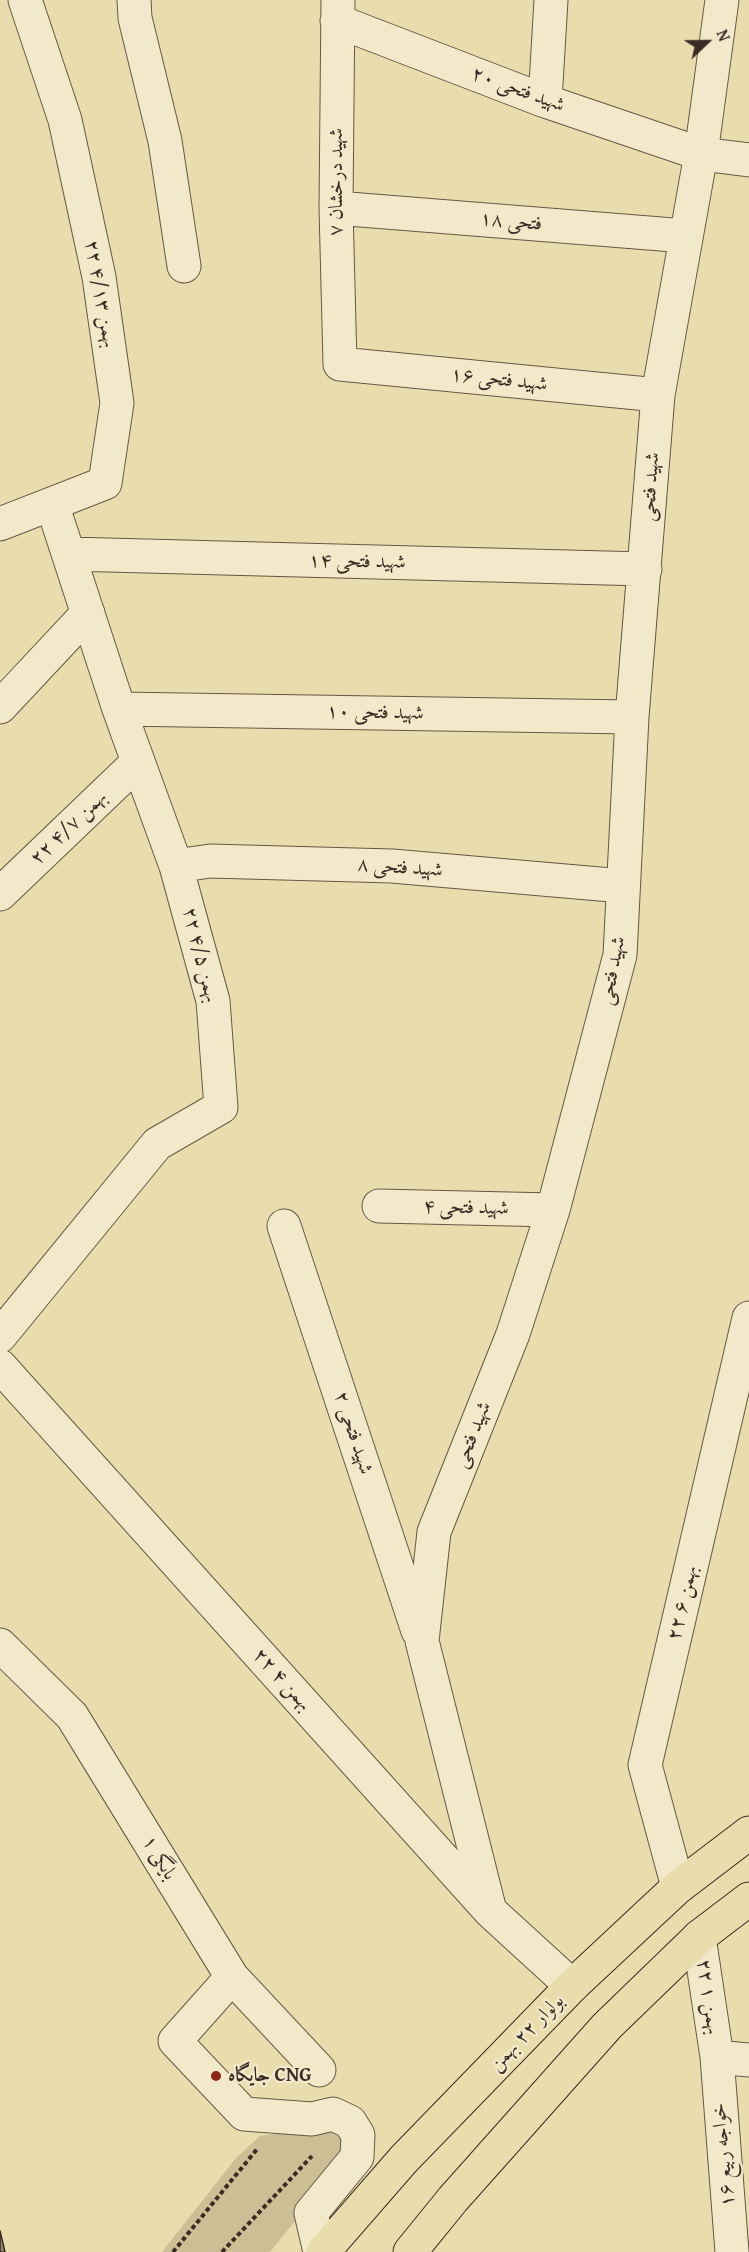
<!DOCTYPE html>
<meta charset="utf-8">
<style>
body{margin:0}
#map{position:relative;width:749px;height:2252px;overflow:hidden;background:#eaddad;font-family:"Gentium Book Plus",serif}
canvas{display:block}
.north{position:absolute;left:677px;top:12px;width:60px;height:60px;-webkit-text-stroke:4px #f1e9ca;paint-order:stroke;rotate:68deg;font-size:16px;font-weight:700;line-height:24px;text-align:center;color:#3a2b24}
.north::after{content:'';display:block;margin:auto;width:21px;height:27px;background:#3a2b24;clip-path:polygon(50% 0,100% 100%,50% 72%,0 100%)}
</style>
<div id="map">
<canvas width="749" height="2252"></canvas>
<div class="north">N</div>
</div>
<script>
const context = document.querySelector('canvas').getContext('2d');
context.lineJoin = 'round';
function fillPath(path, color) {
  context.fillStyle = color;
  context.fill(path, 'evenodd');
}
function toPath(rows) {
  const path = new Path2D();
  for (const r of rows) {
    path.moveTo(r[0], r[1]);
    for (let i = 2; i < r.length; i += 2) path.lineTo(r[i], r[i + 1]);
  }
  return path;
}
function strokePath(path, color, width, dash) {
  context.strokeStyle = color;
  context.lineWidth = width;
  context.lineCap = dash ? 'butt' : 'round';
  context.setLineDash(dash || []);
  context.stroke(path);
}
function label(font, color, halo, rows, align = 'center') {
  context.font = font + ' "Gentium Book Plus",Amiri,serif';
  context.lineWidth = 4.5;
  context.setLineDash([]);
  context.textBaseline = 'middle';
  context.strokeStyle = halo;
  context.fillStyle = color;
  for (const [text, x, y, turn = 0] of rows) {
    context.save();
    context.translate(x, y);
    context.rotate((+turn || 0) * Math.PI / 180);
    context.textAlign = isNaN(turn) ? turn : align;
    if (halo) context.strokeText(text, 0, 0);
    context.fillText(text, 0, 0);
    context.restore();
  }
}
fillPath(toPath([
 [340,2125,352,2151,270,2252,162,2252,236,2158,260,2136]
]), '#ccbf96');
const building = toPath([
 [0,2231,5,2252,0,2252,0,2231]
]);
fillPath(building, '#96886b');
strokePath(building, '#3a2b24', 1.5);
const minor = toPath([
 [134,0,135,18,165,141,184,266],
 [338,0,336,208,340,364,658,395],
 [337,21,545,101,701,154,749,160],
 [545,101,551,0],
 [336,208,686,236],
 [0,524,105,483,117,403,99,277,65,120,25,0],
 [69,554,645,569],
 [0,707,88,613],
 [119,709,632,717],
 [176,866,210,861,392,866,623,886],
 [0,894,138,762],
 [379,1206,553,1210],
 [284,1226,418,1631],
 [0,1336,157,1144,221,1107,213,1001,176,866,119,709,52,504],
 [0,1366,490,1911,572,1986],
 [0,1645,72,1716,232,1977,319,2070],
 [678,1887,645,1765,749,1318],
 [490,1911,422,1641,434,1532,513,1334,553,1210,620,955,632,717,658,395,701,154,722,0],
 [699,1937,717,2057,732,2252],
 [232,1977,175,2041,244,2114,312,2119,333,2114,350,2122,358,2135,357,2157,311,2213,320,2252],
 [717,2057,749,2060]
]);
const major = toPath([
 [323,2252,404,2159,572,1986,678,1887,749,1833],
 [410,2252,453,2199,607,2026,699,1937,749,1899]
]);
strokePath(minor, '#665846', 35);
strokePath(major, '#3a2b24', 35);
strokePath(toPath([
 [173,2252,258,2148],
 [222,2252,312,2156]
]), '#3a2b24', 4, [4.5, 3]);
strokePath(minor, '#f1e9ca', 33);
strokePath(major, '#eaddad', 33);
for (const [x, y, r, color] of [
 [216,2076,6,"#8f2418"]
]) {
  const dot = new Path2D();
  dot.arc(x, y, r, 0, 2 * Math.PI);
  context.fillStyle = color;
  context.fill(dot);
  strokePath(dot, '#f1e9ca', 2);
}
label('20px', '#3a2b24', '#f1e9ca', [
 ["شهید فتحی ۲۰",518,90,20],
 ["شهید درخشان ۷",337,182,-90],
 ["فتحی ۱۸",511,222,5],
 ["۲۲ بهمن ۴/۱۳",100,294,80],
 ["شهید فتحی ۱۶",499,380,6],
 ["شهید فتحی",651,487,-86],
 ["شهید فتحی ۱۴",357,562,1],
 ["شهید فتحی ۱۰",375,713,1],
 ["۲۲ بهمن ۴/۷",69,828,-44],
 ["شهید فتحی ۸",400,868,4],
 ["۲۲ بهمن ۴/۵",200,955,76],
 ["شهید فتحی",613,971,-79],
 ["شهید فتحی ۴",466,1208,1],
 ["شهید فتحی ۲",353,1433,72],
 ["شهید فتحی",473,1435,-68],
 ["۲۲ بهمن ۶",683,1603,-77],
 ["۲۲ بهمن ۴",282,1680,48],
 ["بایگی ۱",159,1858,59],
 ["۲۲ بهمن ١",708,1997,82],
 ["بولوار ۲۲ بهمن",527,2033,-46],
 ["خواجه ربیع ۱۶",724,2155,-95]
]);
label('bold 20px', '#3a2b24', '#f1e9ca', [
 ["جایگاه CNG",228,2076]
], 'left');
</script>
